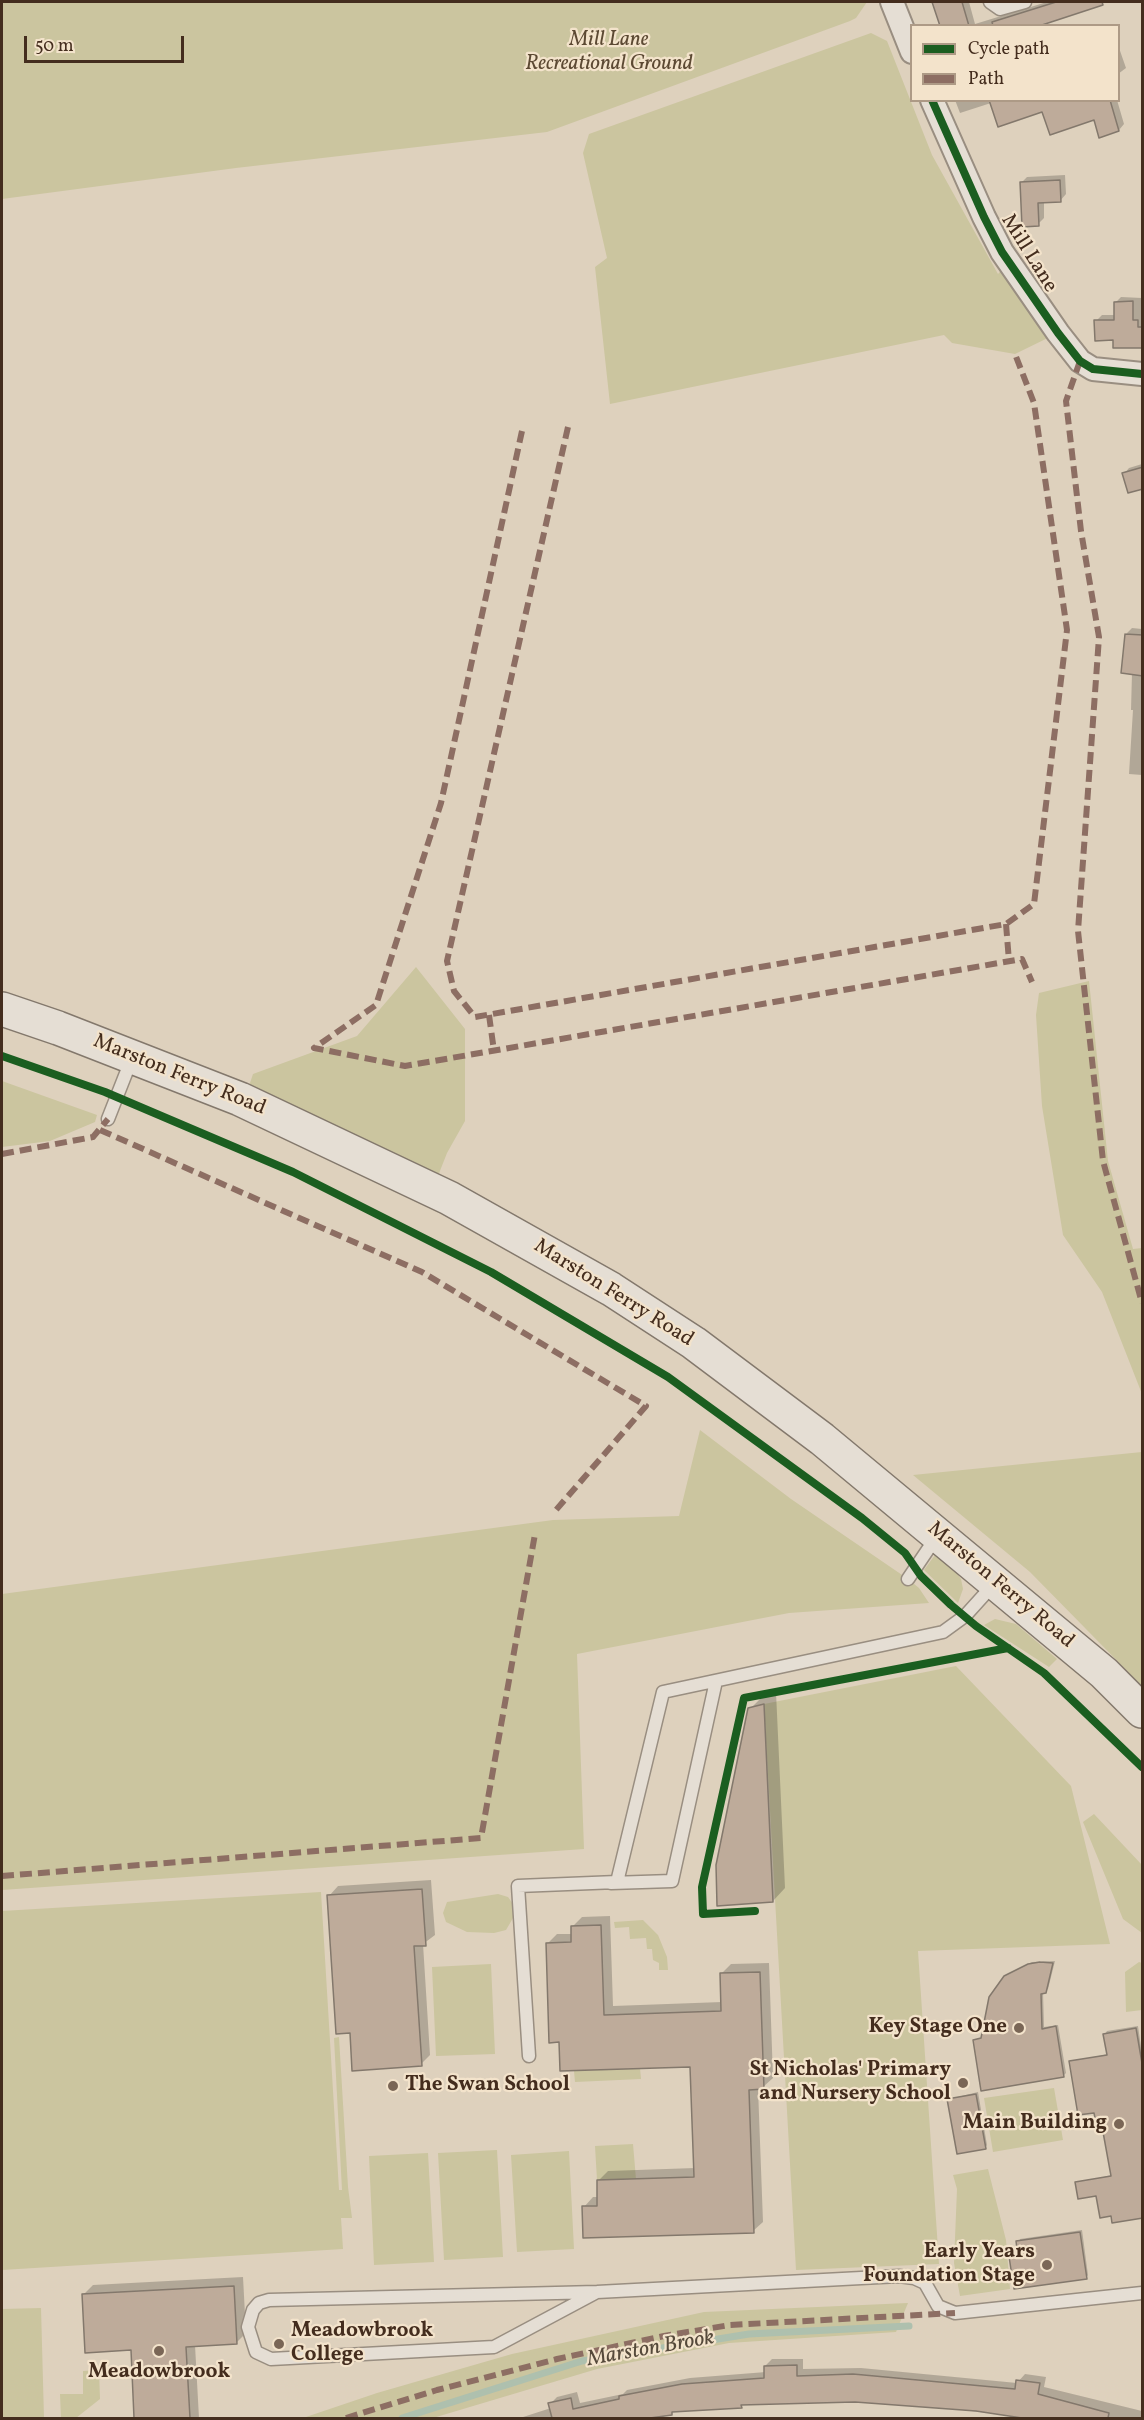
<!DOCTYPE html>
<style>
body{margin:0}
#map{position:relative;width:1144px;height:2420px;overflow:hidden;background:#ded1bd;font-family:Vollkorn,serif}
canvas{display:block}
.frame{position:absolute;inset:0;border:3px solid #442d1e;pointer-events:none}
.legend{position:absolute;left:910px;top:24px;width:210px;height:78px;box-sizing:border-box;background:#f3e3cb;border:2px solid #ad9a86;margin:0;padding:8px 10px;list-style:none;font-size:18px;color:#442d1e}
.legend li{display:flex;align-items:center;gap:12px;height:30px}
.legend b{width:30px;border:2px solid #ad9a86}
.scale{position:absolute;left:24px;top:36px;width:160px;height:27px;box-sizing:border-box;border:3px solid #442d1e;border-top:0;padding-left:8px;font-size:18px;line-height:21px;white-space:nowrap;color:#442d1e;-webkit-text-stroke:4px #f3e3cb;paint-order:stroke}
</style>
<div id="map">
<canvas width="1144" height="2420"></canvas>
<div class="frame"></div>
<ul class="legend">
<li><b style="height:8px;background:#1b5e20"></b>Cycle path</li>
<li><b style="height:8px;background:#8d6e63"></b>Path</li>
</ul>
<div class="scale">50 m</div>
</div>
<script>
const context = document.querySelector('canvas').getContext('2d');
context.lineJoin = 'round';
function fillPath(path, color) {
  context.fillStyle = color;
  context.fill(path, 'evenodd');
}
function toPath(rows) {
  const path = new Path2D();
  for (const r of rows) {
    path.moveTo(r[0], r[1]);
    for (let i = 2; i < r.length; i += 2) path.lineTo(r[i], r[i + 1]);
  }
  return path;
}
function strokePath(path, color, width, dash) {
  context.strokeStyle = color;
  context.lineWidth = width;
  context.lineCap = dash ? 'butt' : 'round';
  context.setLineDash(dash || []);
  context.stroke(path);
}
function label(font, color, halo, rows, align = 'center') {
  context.font = font + ' Vollkorn,serif';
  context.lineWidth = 4.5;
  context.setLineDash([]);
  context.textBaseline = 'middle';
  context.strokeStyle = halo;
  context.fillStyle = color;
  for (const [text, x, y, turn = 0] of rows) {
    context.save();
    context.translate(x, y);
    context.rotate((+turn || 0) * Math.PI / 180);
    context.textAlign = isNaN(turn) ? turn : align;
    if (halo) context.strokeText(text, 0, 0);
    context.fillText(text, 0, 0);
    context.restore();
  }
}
fillPath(toPath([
 [2,2,867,2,856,18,850,21,547,132,236,168,2,199],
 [871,33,887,41,932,155,998,274,1009,262,1058,333,1015,354,952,343,944,335,610,404,595,267,607,258,583,153,589,134],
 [416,967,465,1029,465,1121,447,1153,436,1181,248,1089,253,1074,357,1036],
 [1089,981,1108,1161,1133,1249,1142,1248,1142,1394,1102,1292,1063,1235,1042,1106,1036,1015,1039,993],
 [2,1081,97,1115,95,1122,50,1141,2,1147],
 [700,1430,791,1499,908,1579,919,1588,929,1603,789,1613,577,1654,584,1849,2,1890,2,1594,553,1520,679,1516],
 [1142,1452,1142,1686,1030,1572,913,1475],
 [942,1554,961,1579,963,1589,958,1603,924,1570,935,1555],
 [995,1619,1016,1624,1057,1659,1049,1667,984,1625],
 [956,1666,1071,1786,1110,1944,918,1951,939,2264,796,2270,764,1704],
 [1094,1814,1142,1865,1142,1933,1123,1919,1083,1822],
 [321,1892,339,2190,342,2190,334,2038,339,2037,348,2187,352,2218,341,2218,343,2249,2,2270,2,1911],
 [498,1894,508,1897,513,1904,513,1918,506,1930,494,1933,467,1932,446,1922,443,1913,447,1902],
 [643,1920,658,1935,667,1957,668,1970,659,1970,659,1963,653,1960,652,1949,647,1949,646,1938,630,1939,629,1927,615,1928,614,1922],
 [1139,1962,1142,1963,1142,2010,1126,2012,1125,1972],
 [491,1964,495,2054,436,2056,432,1967],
 [640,2068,641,2079,575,2082,574,2071],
 [1054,2088,1063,2140,993,2152,984,2098],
 [633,2144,636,2179,597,2180,595,2146],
 [497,2150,503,2257,444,2260,438,2153],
 [569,2151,574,2249,517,2252,511,2155],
 [428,2153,434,2262,374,2265,369,2156],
 [988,2169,1006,2240,1010,2289,960,2296,954,2263,957,2189,953,2175],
 [908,2303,896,2332,729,2343,597,2369,433,2418,303,2418,377,2393,512,2354,704,2312],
 [41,2308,44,2418,2,2418,2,2309],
 [99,2370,100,2399,76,2418,61,2418,60,2394,83,2394,83,2371]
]), '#cbc59f');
fillPath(toPath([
 [934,2,969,2,975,24,1047,2,1082,2,1083,6,1034,26,941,26],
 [1118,45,1126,68,1118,74],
 [955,100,1117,100,1124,124,1119,130,1095,118,991,103,960,113],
 [1065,175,1066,194,1060,201,1044,201,1044,218,1038,224,1021,183,1027,177],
 [1121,297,1142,298,1142,347,1114,339,1096,321,1102,315,1116,315,1115,303],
 [1142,464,1142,491,1124,474,1129,468],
 [1132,628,1142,629,1142,775,1129,774,1133,710,1131,710,1132,673,1126,634],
 [776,1692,785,1888,773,1901,750,1709,763,1696],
 [431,1880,435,1935,423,1944,430,2055,421,2064,329,1896,338,1886],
 [610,1916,613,2006,722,2002,721,1974,731,1964,769,1963,773,2078,763,2087,758,2088,763,2222,753,2231,584,2207,593,2197,599,2197,598,2181,608,2171,695,2168,691,2065,561,2041,547,1944,557,1934,572,1934,572,1927,582,1917],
 [1055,1961,1048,1989,1043,1992,1044,2027,1058,2025,1066,2073,1063,2076,974,2041,983,2037,1009,1974,1032,1962],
 [1138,2026,1142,2054,1142,2216,1112,2214,1098,2194,1077,2183,1112,2175,1104,2130,1070,2062,1108,2054,1105,2034,1107,2031],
 [978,2092,987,2145,985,2148,949,2099],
 [1082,2230,1088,2275,1086,2278,1010,2251,1018,2247,1020,2239],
 [243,2277,246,2333,236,2343,195,2345,199,2418,136,2418,132,2349,83,2295,93,2285],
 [772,2359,803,2359,803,2369,861,2368,1017,2383,1025,2374,1046,2377,1044,2387,1142,2411,1142,2418,1030,2418,913,2404,855,2400,744,2403,741,2407,675,2410,671,2414,640,2418,520,2418,551,2408,550,2404,557,2397,577,2392,580,2403,623,2394,627,2390,690,2378,766,2372,765,2366]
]), '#0003');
strokePath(toPath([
 [402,2418,582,2361,749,2334,909,2326]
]), '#aec0ae', 7);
const building = toPath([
 [932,2,962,2,969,26,940,26,932,2],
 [1056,2,1102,2,1103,5,1039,26,993,26,992,22,1056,2],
 [989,100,1110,100,1119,131,1099,138,1094,120,1050,135,1042,112,998,127,989,100],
 [1060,180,1061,202,1038,203,1039,226,1022,227,1020,182,1060,180],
 [1133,301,1133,320,1138,320,1138,327,1143,327,1143,348,1113,348,1113,340,1095,341,1094,320,1114,320,1114,302,1133,301],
 [1143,467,1143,489,1128,493,1122,473,1143,467],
 [1125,634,1143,635,1143,676,1121,673,1125,634],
 [764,1704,773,1902,717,1906,716,1865,748,1708,764,1704],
 [422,1889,426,1946,414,1946,422,2066,352,2071,350,2033,336,2034,327,1895,422,1889],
 [601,1925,604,2015,721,2011,720,1973,760,1972,764,2089,749,2090,754,2233,583,2238,582,2206,597,2206,597,2180,694,2177,690,2067,560,2071,559,2042,549,2043,546,1943,571,1942,571,1926,601,1925],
 [1040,1962,1053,1963,1046,1993,1041,1994,1042,2029,1056,2026,1064,2077,981,2091,973,2040,981,2038,989,1997,1004,1976,1028,1964,1040,1962],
 [1136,2028,1143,2069,1143,2218,1112,2223,1111,2216,1100,2218,1096,2196,1078,2199,1075,2182,1111,2176,1103,2132,1098,2133,1094,2113,1078,2115,1069,2061,1107,2055,1103,2034,1136,2028],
 [976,2094,986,2149,957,2154,947,2099,976,2094],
 [1080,2232,1087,2279,1014,2289,1008,2250,1017,2249,1016,2241,1080,2232],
 [234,2286,237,2344,186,2347,190,2418,134,2418,131,2350,85,2353,82,2294,234,2286],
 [797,2365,797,2376,853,2374,1015,2389,1016,2380,1040,2383,1038,2394,1109,2413,1108,2418,1022,2418,976,2411,855,2402,741,2405,742,2408,672,2412,672,2415,650,2418,552,2418,548,2403,571,2398,573,2409,619,2399,619,2396,682,2384,764,2378,764,2366,797,2365]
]);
fillPath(building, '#beab9a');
strokePath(building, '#83786c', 1.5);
const service = toPath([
 [990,2,1000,9,1025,2],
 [108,1119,132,1058],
 [908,1579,937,1536],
 [611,1883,672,1881,716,1681],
 [529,2056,518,1886,617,1882,663,1692,943,1632,965,1616,993,1585],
 [597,2292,494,2347,271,2359,256,2352,248,2327,253,2310,259,2303,269,2300,597,2292,899,2276,914,2278,925,2283,938,2306,955,2313,1142,2293]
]);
const minor = toPath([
 [892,2,912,52],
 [932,100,984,217,1002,252,1058,333,1080,361,1093,369,1142,374]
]);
const secondary = toPath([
 [2,1009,58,1028,240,1099,449,1198,611,1289,694,1343,822,1439,1104,1673,1142,1711]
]);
strokePath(service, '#998e81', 15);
strokePath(minor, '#998e81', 26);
strokePath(secondary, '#83786c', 36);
strokePath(service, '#e5ded4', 12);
strokePath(minor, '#e5ded4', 22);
strokePath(secondary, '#e5ded4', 33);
strokePath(toPath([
 [1080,361,1066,401,1081,531,1099,637,1078,931,1103,1161,1142,1303],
 [568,427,447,961,454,991,475,1017,1006,924,1034,904,1067,630,1034,403,1015,354],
 [522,431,441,803,376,1005,314,1048,405,1066,1022,959,1032,982],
 [1006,924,1009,961],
 [489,1015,494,1051],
 [100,1130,422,1272,646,1406,556,1510],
 [2,1154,93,1137,108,1119],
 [2,1876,481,1838,535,1534],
 [346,2418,437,2390,557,2359,664,2336,730,2325,955,2313]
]), '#8d6e63', 6, [12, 6]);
strokePath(toPath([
 [932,100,984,217,1002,252,1058,333,1080,361,1093,369,1142,374],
 [2,1056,105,1092,293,1172,491,1272,668,1377,862,1518,905,1553,921,1576,951,1605,976,1626,1044,1673,1142,1767],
 [755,1911,703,1914,702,1887,744,1698,1008,1648]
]), '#1b5e20', 8);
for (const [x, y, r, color] of [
 [1019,2028,6,"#7a6656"],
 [963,2083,6,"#7a6656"],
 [393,2086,6,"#7a6656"],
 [1119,2124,6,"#7a6656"],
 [1047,2265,6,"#7a6656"],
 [279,2344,6,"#7a6656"],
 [159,2351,6,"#7a6656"]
]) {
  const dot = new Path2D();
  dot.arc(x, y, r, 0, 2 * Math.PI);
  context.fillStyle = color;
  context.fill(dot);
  strokePath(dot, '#f3e3cb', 2);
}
label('italic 21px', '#5c4933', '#f3e3cb', [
 ["Mill Lane",609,41],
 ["Recreational Ground",609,65]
]);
label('21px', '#442d1e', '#f3e3cb', [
 ["Mill Lane",1028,254,58],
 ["Marston Ferry Road",179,1076,22],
 ["Marston Ferry Road",613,1294,32],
 ["Marston Ferry Road",1000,1586,40]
]);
label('bold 21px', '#442d1e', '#f3e3cb', [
 ["Key Stage One",1007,2028],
 ["St Nicholas' Primary",951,2071],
 ["and Nursery School",951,2095],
 ["The Swan School",405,2086,"left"],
 ["Main Building",1107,2124],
 ["Early Years",1035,2253],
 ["Foundation Stage",1035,2277],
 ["Meadowbrook",291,2332,"left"],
 ["College",291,2356,"left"],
 ["Meadowbrook",159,2373,"center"]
], 'right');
label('italic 22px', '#55493a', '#f3e3cb', [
 ["Marston Brook",651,2350,-10]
]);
</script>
